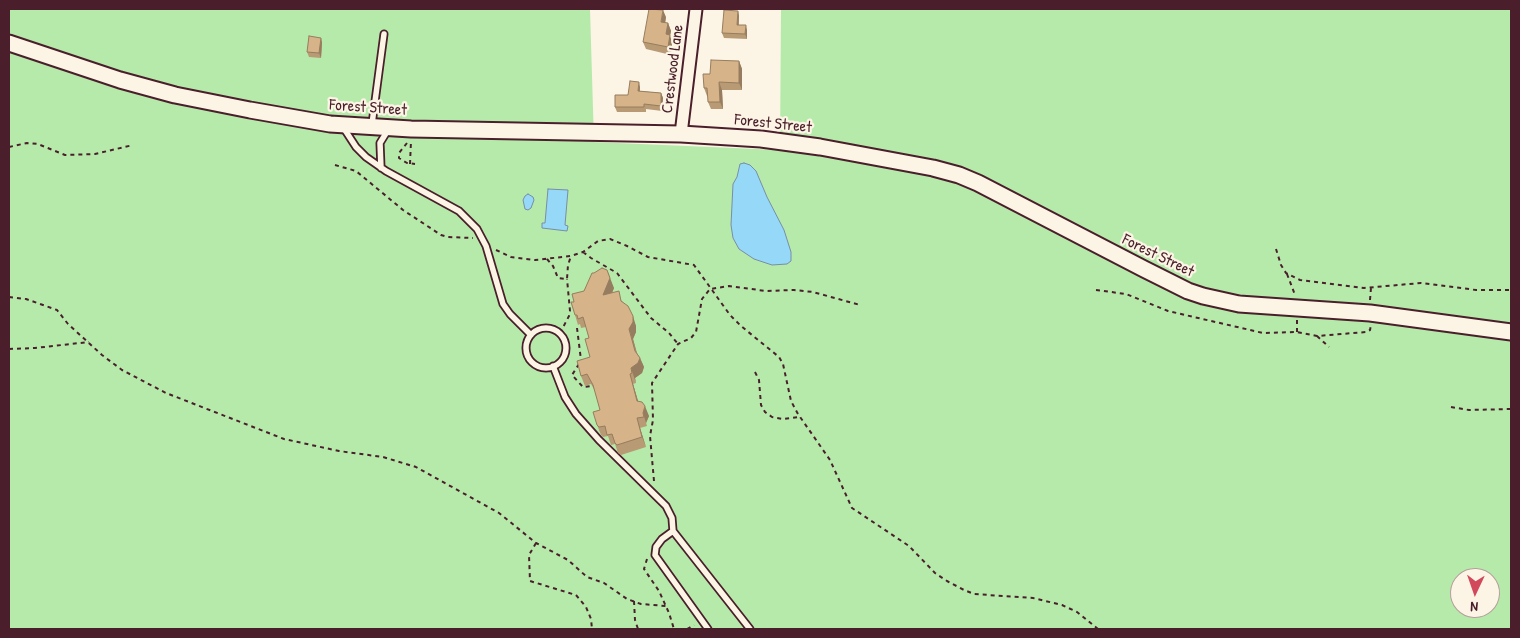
<!DOCTYPE html>
<style>
body{margin:0}
#map{position:relative;width:1520px;height:638px;overflow:hidden;background:#fcf5e5;font-family:"Patrick Hand",sans-serif}
canvas{display:block}
.frame{position:absolute;inset:0;border:10px solid #4a1f2b;pointer-events:none}
.north{position:absolute;left:1450px;top:568px;width:50px;height:50px;box-sizing:border-box;background:#fcf5e5;border:1px solid #b59f9b;border-radius:50%;rotate:183deg;font-size:14px;font-weight:700;line-height:20px;text-align:center;color:#4a1f2b}
.north::after{content:'';display:block;margin:auto;width:18px;height:22px;background:#d1495b;clip-path:polygon(50% 0,100% 100%,50% 72%,0 100%)}
</style>
<div id="map">
<canvas width="1520" height="638"></canvas>
<div class="frame"></div>
<div class="north">N</div>
</div>
<script>
const context = document.querySelector('canvas').getContext('2d');
context.lineJoin = 'round';
function fillPath(path, color) {
  context.fillStyle = color;
  context.fill(path, 'evenodd');
}
function toPath(rows) {
  const path = new Path2D();
  for (const r of rows) {
    if (r.length === 3) {
      path.moveTo(r[0] + r[2], r[1]);
      path.arc(r[0], r[1], r[2], 0, 2 * Math.PI);
      continue;
    }
    path.moveTo(r[0], r[1]);
    for (let i = 2; i < r.length; i += 2) path.lineTo(r[i], r[i + 1]);
  }
  return path;
}
function strokePath(path, color, width, dash) {
  context.strokeStyle = color;
  context.lineWidth = width;
  context.lineCap = dash ? 'butt' : 'round';
  context.setLineDash(dash || []);
  context.stroke(path);
}
function label(font, color, halo, rows, align = 'center') {
  context.font = font + ' "Patrick Hand",sans-serif';
  context.lineWidth = 4.5;
  context.setLineDash([]);
  context.textBaseline = 'middle';
  context.strokeStyle = halo;
  context.fillStyle = color;
  for (const [text, x, y, turn = 0] of rows) {
    context.save();
    context.translate(x, y);
    context.rotate((+turn || 0) * Math.PI / 180);
    context.textAlign = isNaN(turn) ? turn : align;
    if (halo) context.strokeText(text, 0, 0);
    context.fillText(text, 0, 0);
    context.restore();
  }
}
fillPath(toPath([
 [9,9,590,9,594,142,780,150,781,9,1511,9,1511,629,9,629],
 [1460,578,1490,578,1490,608,1460,608]
]), '#b6eaab');
const water = toPath([
 [744,163,750,165,756,171,767,197,784,230,791,252,791,261,787,264,772,265,754,259,739,249,733,238,731,225,733,184,737,177,740,164,744,163],
 [548,189,568,190,565,225,568,226,567,231,542,228,542,223,545,223,548,189],
 [528,194,533,197,534,200,531,208,528,210,525,209,523,200,525,196,528,194]
]);
fillPath(water, '#96d8f8');
strokePath(water, '#788ea6', 1);
const lane = toPath([
 [372,124,384,34],
 [343,127,356,147,366,157,386,171,459,211,477,229,486,246,503,304,510,314,531,335],
 [381,168,380,143,388,130],
 [546,348,20],
 [553,366,565,397,576,414,599,440,666,506,672,518,673,531,750,629],
 [673,531,662,539,656,547,655,555,708,629]
]);
const street = toPath([
 [681,134,696,9]
]);
const secondary = toPath([
 [9,43,120,80,175,95,250,110,330,124,411,129,681,134,761,139,820,147,933,168,959,175,978,183,1144,269,1188,291,1203,296,1239,304,1370,313,1511,332]
]);
strokePath(lane, '#4a1f2b', 9);
strokePath(street, '#4a1f2b', 15);
strokePath(secondary, '#4a1f2b', 19);
strokePath(toPath([
 [407,143,399,153,399,158,407,163,415,164],
 [9,147,27,143,38,144,65,155,95,154,133,145],
 [410,164,411,141],
 [335,165,356,171,403,210,441,235,448,237,473,238],
 [1276,249,1281,265,1286,273,1300,280,1364,288,1421,283,1476,290,1511,290],
 [496,250,511,257,535,260,571,256,583,252,598,241,610,239,627,246,648,257,694,265,730,315,741,326,779,357,783,364,791,401,798,414,830,460,852,508,909,546,935,573,947,581,964,590,974,594,1033,598,1062,605,1077,612,1098,629],
 [583,252,591,258,617,273,651,318,669,333,678,344],
 [547,259,553,266,558,278,567,279,568,265,571,256],
 [1287,274,1295,295],
 [1096,290,1126,294,1168,311,1263,333,1297,332,1317,336,1366,332,1370,330,1371,325],
 [9,297,26,299,57,310,68,324,102,355,122,370,166,393,284,439,339,451,383,457,416,467,499,513,536,543,568,560,587,577,604,583,627,599,641,604,666,606],
 [1370,300,1371,288],
 [577,328,581,360],
 [1297,332,1297,320],
 [560,333,569,316,570,311,567,279],
 [1317,336,1329,347],
 [9,349,35,348,89,342],
 [579,364,572,375,583,387,592,386],
 [755,372,759,380,761,405,765,412,772,417,783,419,800,417],
 [1451,407,1469,410,1511,409],
 [654,481,650,436,653,420,652,383,678,344,691,338,696,332,702,299,710,289,729,286,766,291,794,290,813,292,860,305],
 [536,543,529,555,530,581,576,595,586,607,591,619,592,629],
 [647,559,644,569,659,591,669,613,674,629],
 [634,601,635,620,638,629],
 [687,629,694,625]
]), '#4a1f2b', 2, [4, 4]);
strokePath(lane, '#fcf5e5', 5.5);
strokePath(street, '#fcf5e5', 11);
strokePath(secondary, '#fcf5e5', 15);
fillPath(toPath([
 [738,11,739,16,739,25,747,30,747,39,724,38,722,33],
 [666,17,665,23,668,23,671,31,670,36,672,42,671,55,646,49,643,42],
 [321,38,322,43,321,58,309,57,307,52],
 [739,61,742,69,742,90,722,90,723,109,711,109,708,102,708,96,707,96,704,88,710,74],
 [640,87,640,91,661,93,663,98,662,111,646,109,646,112,617,112,615,107,628,95],
 [594,273,614,288,612,293,623,302,636,326,636,332,633,339,637,353,640,358,644,367,642,373,635,378,636,383,633,384,638,401,649,416,646,423,647,426,640,428,646,447,621,455,618,453,615,444,611,445,608,436,603,437,601,435,597,425,600,410,595,391,591,384,585,386,581,376,590,357,589,338,586,327,581,328,580,324,578,325,575,315,574,302,584,291]
]), '#b89a75');
fillPath(toPath([
 [663,10,666,17,664,30,661,22],
 [738,11,739,16,738,30,737,25],
 [668,23,671,31,670,36,672,42,671,55,668,47,666,34],
 [746,25,747,30,747,39,745,34],
 [321,38,322,43,321,58,319,53],
 [739,61,742,69,742,90,739,83],
 [639,82,640,87,639,96,638,91],
 [719,82,722,90,723,109,720,102],
 [661,93,663,98,662,111,661,106],
 [607,270,614,288,607,305,603,295],
 [633,316,636,326,636,332,633,339,639,361,629,329],
 [640,358,644,367,642,373,635,378,636,383,631,368],
 [630,374,633,384,641,411,637,401],
 [645,406,649,416,646,423,647,426,643,413],
 [637,418,640,428,646,447,642,437]
]), '#967d5f');
const building = toPath([
 [649,9,663,10,661,22,668,23,666,34,670,35,668,47,643,42,649,9],
 [724,10,738,11,737,25,746,25,745,34,722,33,724,10],
 [309,36,321,38,319,53,307,52,309,36],
 [711,60,739,61,739,83,719,82,720,102,708,102,707,88,704,88,703,74,710,74,711,60],
 [630,81,639,82,638,91,661,93,661,106,644,104,644,107,615,107,615,95,628,95,630,81],
 [602,268,607,270,610,278,603,295,619,291,621,301,628,306,633,316,633,322,629,329,635,351,640,358,638,363,631,368,632,373,630,374,637,401,642,402,645,406,643,413,644,417,637,418,642,437,617,445,615,443,612,434,607,435,605,426,599,427,597,425,593,412,600,410,593,385,587,374,581,376,577,361,590,357,585,339,589,338,583,317,578,319,577,315,575,315,571,302,574,302,572,294,584,291,592,273,594,273,602,268]
]);
fillPath(building, '#d6b388');
strokePath(building, '#967d5f', 1);
label('16px', '#4a1f2b', '#fcf5e5', [
 ["Crestwood Lane",673,69,-83],
 ["Forest Street",368,108,4],
 ["Forest Street",773,124,6],
 ["Forest Street",1158,256,26]
]);
</script>
